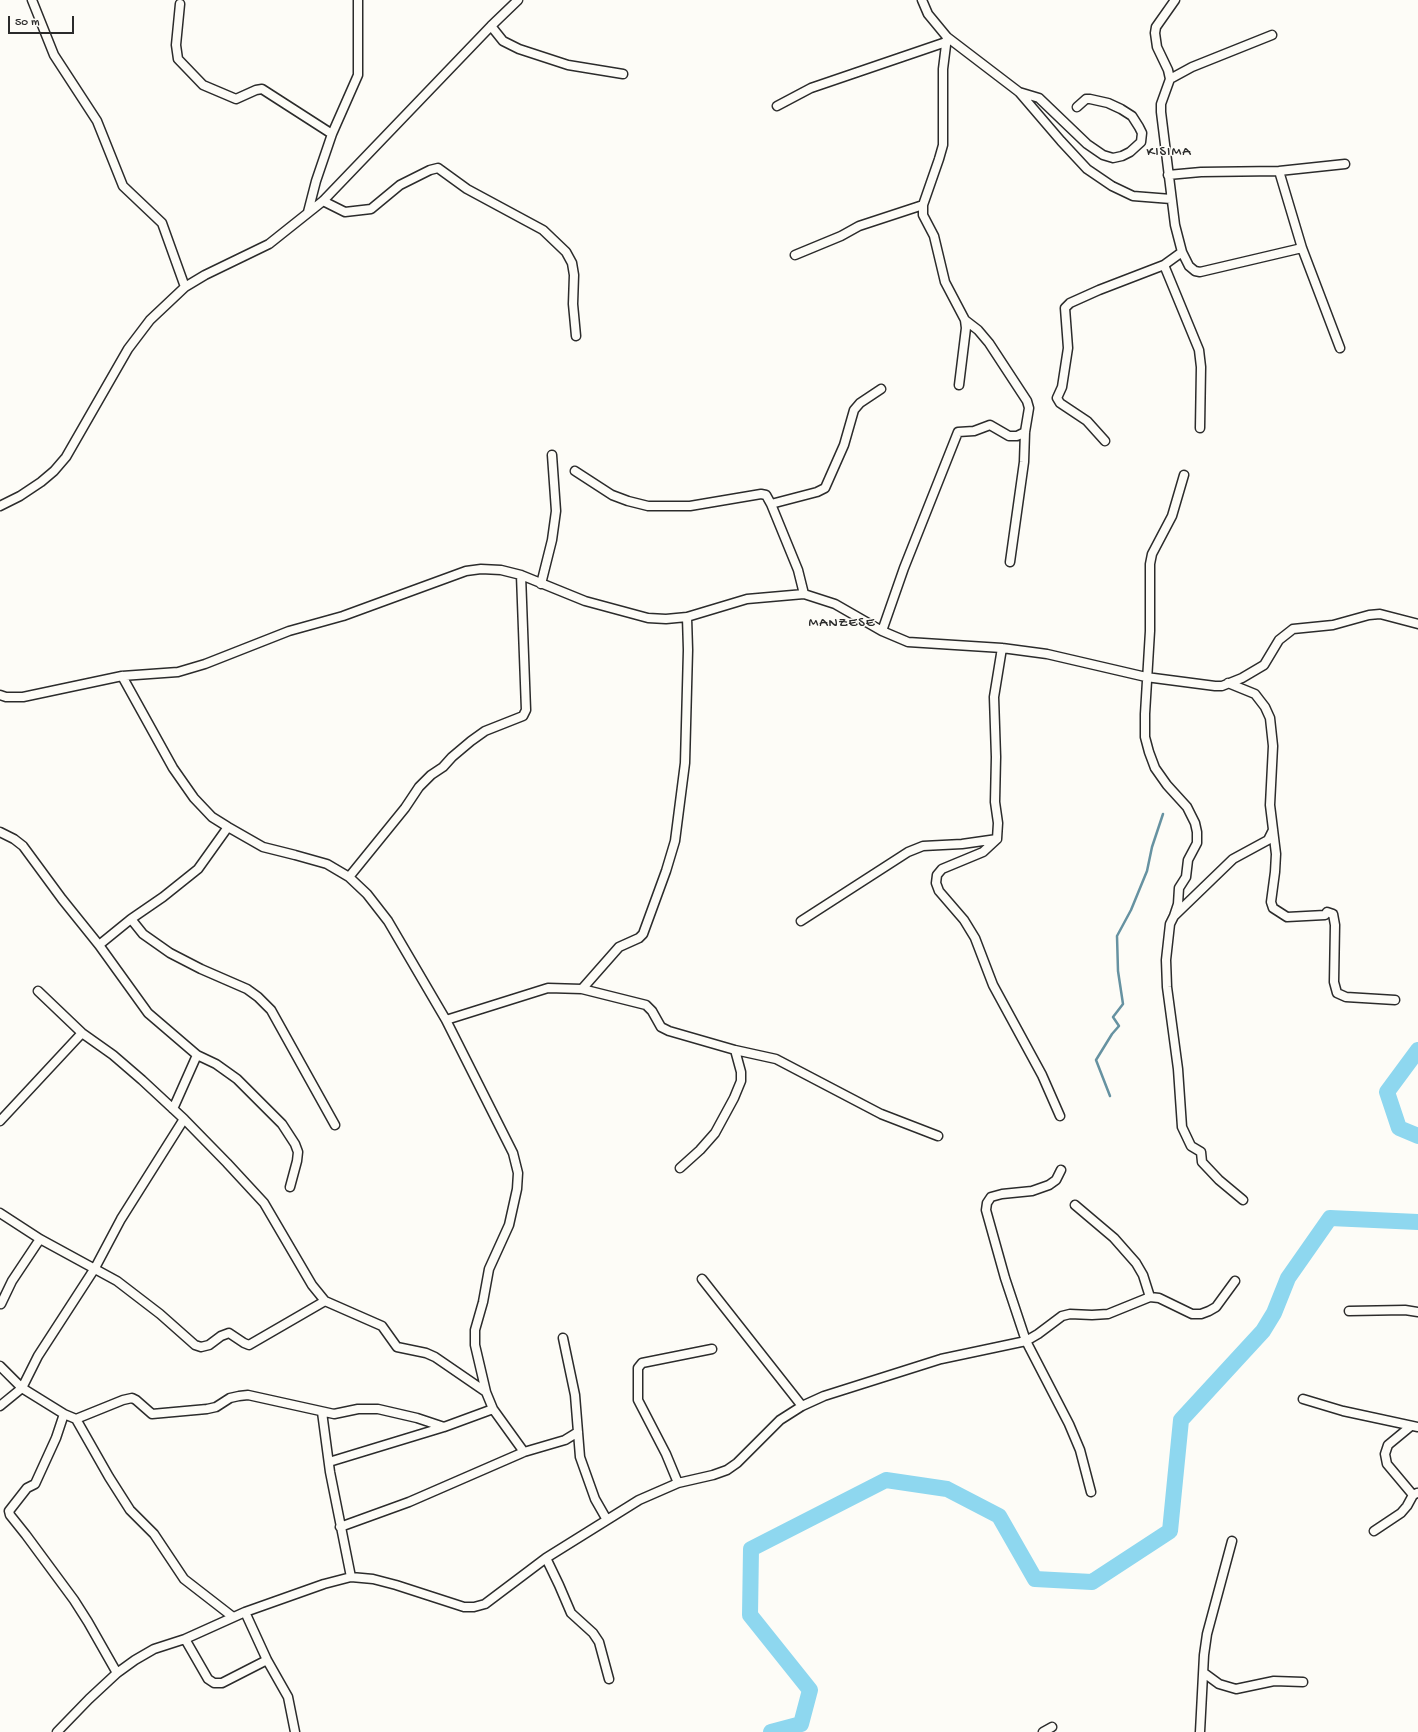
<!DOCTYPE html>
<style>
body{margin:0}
#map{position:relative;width:1418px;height:1732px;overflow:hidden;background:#fdfcf7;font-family:"Gochi Hand",sans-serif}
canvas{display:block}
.scale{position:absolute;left:8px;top:16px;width:66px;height:18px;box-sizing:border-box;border:2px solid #2b2b2b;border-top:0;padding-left:5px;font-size:12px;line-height:14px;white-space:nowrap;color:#2b2b2b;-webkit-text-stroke:3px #fdfcf7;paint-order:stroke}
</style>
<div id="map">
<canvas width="1418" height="1732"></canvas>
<div class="scale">50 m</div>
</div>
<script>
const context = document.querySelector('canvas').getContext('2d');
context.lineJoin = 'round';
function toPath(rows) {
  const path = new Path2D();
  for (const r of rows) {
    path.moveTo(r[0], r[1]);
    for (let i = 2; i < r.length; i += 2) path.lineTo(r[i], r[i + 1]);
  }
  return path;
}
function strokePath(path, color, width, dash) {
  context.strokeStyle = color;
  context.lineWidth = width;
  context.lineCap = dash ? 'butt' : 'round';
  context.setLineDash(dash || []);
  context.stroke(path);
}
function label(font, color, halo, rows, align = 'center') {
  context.font = font + ' "Gochi Hand",sans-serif';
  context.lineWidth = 3;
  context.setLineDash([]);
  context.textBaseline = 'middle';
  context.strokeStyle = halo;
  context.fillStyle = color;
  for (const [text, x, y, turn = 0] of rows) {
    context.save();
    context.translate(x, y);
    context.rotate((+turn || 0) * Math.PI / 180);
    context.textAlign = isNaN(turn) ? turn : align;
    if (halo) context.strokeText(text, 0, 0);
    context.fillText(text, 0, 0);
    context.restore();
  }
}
strokePath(toPath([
 [1110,1096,1096,1060,1112,1034,1119,1026,1113,1017,1123,1004,1118,971,1117,936,1131,910,1147,871,1152,847,1163,814]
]), '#6692a1', 2.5);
strokePath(toPath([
 [1418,1050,1387,1092,1399,1128,1418,1136],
 [771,1732,801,1724,810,1690,750,1615,751,1549,886,1480,947,1489,999,1516,1035,1579,1092,1582,1170,1531,1181,1420,1263,1331,1274,1313,1288,1278,1330,1218,1418,1222]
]), '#8ed7ef', 16);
const street = toPath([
 [32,0,54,55,97,121,123,186,162,223,185,287],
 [922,0,928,14,947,37,1019,92,1061,141,1087,169,1112,186,1133,196,1171,199],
 [1175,0,1156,27,1155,33,1157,47,1168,70,1170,79,1161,104,1161,112,1175,225,1182,252,1189,266,1195,271,1200,272,1302,248],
 [180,4,176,45,178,59,203,85,236,99,256,90,262,89,332,134],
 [491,26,503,41,519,49,568,65,623,74],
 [947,37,943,69,943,145,939,159,923,205,923,215,934,236,945,282,965,320,966,328,959,385],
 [1170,79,1192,67,1272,35],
 [1019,92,1039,98,1087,144,1103,155,1113,158,1122,156,1130,152,1141,142,1142,133,1139,127,1132,116,1121,109,1108,103,1090,99,1086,99,1077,107],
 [777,106,811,88,946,42],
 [1279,171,1302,248,1340,348],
 [1168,175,1201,172,1279,171,1345,164],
 [323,201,345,212,371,209,400,185,430,170,438,168,467,189,543,230,566,252,572,263,574,275,573,304,576,336],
 [308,212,316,181,332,134,358,75,358,0],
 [795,255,841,236,859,226,923,205],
 [1164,265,1199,350,1201,367,1200,428],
 [965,320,978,330,989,343,1027,401,1029,408,1025,432,1024,462,1010,562],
 [1105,441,1087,421,1060,403,1057,398,1062,387,1068,348,1065,308,1070,303,1099,290,1164,265,1182,252],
 [575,471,612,495,628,501,648,506,690,506,761,494,766,495,771,504,798,570,804,594],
 [771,504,817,492,825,488,844,445,854,410,860,403,881,389],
 [0,506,20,496,41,482,54,471,66,457,128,349,150,320,185,287,205,275,269,244,323,201,491,26,518,0],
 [541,584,552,540,556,511,552,455],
 [882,631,904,568,958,432,974,431,990,425,1009,436,1017,436,1025,432],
 [1002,648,994,697,996,757,995,802,998,823,997,839,983,852,942,869,937,875,936,883,939,891,964,920,975,938,993,985,1042,1075,1060,1116],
 [122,676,173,768,194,798,212,817,228,827,263,847,295,855,327,864,349,877,367,894,388,921,446,1020,513,1153,518,1173,517,1189,509,1225,489,1269,483,1302,475,1330,475,1345,486,1392,493,1409,524,1452],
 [1228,683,1255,694,1265,707,1270,718,1273,746,1270,805,1276,854,1275,872,1271,902,1273,908,1287,917,1325,915,1327,912,1333,914,1335,925,1334,982,1337,993,1346,997,1395,1000],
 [0,695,6,697,23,697,122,676,178,672,205,664,289,631,343,616,466,571,481,569,501,570,521,575,585,601,648,618,666,619,687,617,747,599,804,594,835,604,882,631,908,642,1002,648,1047,654,1146,677,1215,686,1222,686,1242,678,1264,665,1279,640,1293,629,1333,625,1369,615,1380,614,1418,624],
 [228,827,198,869,163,897,131,919,99,945,148,1013,197,1055,216,1064,237,1079,282,1124,295,1144,298,1152,297,1161,290,1187],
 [0,832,14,839,23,846,62,899,99,945],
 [349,877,405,808,419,787,431,775,443,767,452,757,471,741,485,731,523,716,526,710,521,575],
 [1174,916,1178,904,1179,888,1186,877,1188,860,1197,843,1197,832,1195,823,1187,807,1167,785,1155,768,1149,752,1145,737,1145,714,1150,631,1150,564,1152,554,1172,516,1184,475],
 [131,919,143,934,170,953,201,969,247,989,258,997,271,1010,335,1125],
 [801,921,908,852,923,846,962,844,997,839],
 [582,989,619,947,639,938,643,934,666,871,675,841,685,763,688,650,687,617],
 [38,991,82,1033,113,1055,142,1080,184,1119,227,1163,264,1203,312,1285,325,1301,382,1326,397,1347,426,1353,435,1357,486,1392],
 [446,1020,548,988,582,989,646,1005,652,1011,661,1027,669,1031,735,1050,776,1059,881,1114,938,1136],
 [173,1109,197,1055],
 [0,1121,82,1033],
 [680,1168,700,1150,715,1133,734,1098,741,1081,741,1072,735,1050],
 [1061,1170,1056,1180,1049,1185,1032,1191,1002,1194,991,1197,987,1203,986,1210,1005,1278,1026,1341,1069,1424,1080,1450,1091,1492],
 [1243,1200,1219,1180,1202,1162,1201,1152,1191,1146,1182,1127,1178,1069,1167,987,1166,960,1170,924,1174,916,1233,859,1268,840,1273,830],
 [1075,1205,1114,1238,1136,1263,1143,1275,1150,1297],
 [0,1213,40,1239,117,1281,160,1314,195,1345,201,1347,209,1345,221,1336,229,1333,244,1343,249,1345,325,1301],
 [702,1279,802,1406],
 [1,1304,12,1281,40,1239],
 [1349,1311,1405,1310,1418,1312],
 [563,1338,575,1395,580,1457,595,1499,607,1520],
 [0,1366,22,1388,64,1414,76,1419,123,1400,132,1398,136,1400,152,1414,207,1409,216,1407,230,1398,239,1396,248,1395,334,1414,358,1409,378,1409,417,1418,444,1427],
 [1303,1399,1343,1411,1418,1427],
 [0,1406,22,1388,38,1356,95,1268,121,1219,184,1119],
 [322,1412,330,1472,351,1577],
 [64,1414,56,1438,35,1484,27,1488,9,1511,10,1515,26,1535,74,1600,88,1622,117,1673],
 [76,1419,109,1477,130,1510,154,1534,184,1579,233,1617],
 [1411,1426,1388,1445,1385,1454,1387,1464,1413,1495],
 [329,1462,444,1427,493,1409],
 [678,1483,666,1454,638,1400,638,1368,642,1363,712,1349],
 [340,1527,409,1502,524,1452,565,1440,578,1432],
 [1374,1531,1401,1513,1407,1506,1413,1495,1417,1493],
 [546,1558,559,1585,571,1613,593,1633,599,1642,609,1679],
 [245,1612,267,1660,288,1697,295,1732],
 [185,1639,208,1679,214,1683,222,1683,267,1660],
 [1204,1673,1219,1684,1236,1689,1274,1681,1303,1682],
 [57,1732,89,1699,117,1673,135,1660,154,1649,185,1639,245,1612,324,1584,351,1577,373,1579,396,1585,464,1607,474,1607,485,1604,546,1558,639,1500,678,1483,713,1475,727,1470,737,1463,780,1420,802,1406,824,1396,941,1359,1026,1341,1038,1334,1062,1316,1070,1314,1092,1315,1108,1314,1150,1297,1159,1298,1192,1314,1201,1314,1209,1311,1216,1307,1235,1281],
 [1043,1732,1052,1727],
 [1200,1732,1204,1655,1207,1634,1232,1541]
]);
strokePath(street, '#2b2b2b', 11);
strokePath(street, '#fdfcf7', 8);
context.letterSpacing = '1px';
label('14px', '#2b2b2b', '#fdfcf7', [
 ["KISIMA",1169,153],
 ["MANZESE",842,624]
]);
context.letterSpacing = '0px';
</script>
